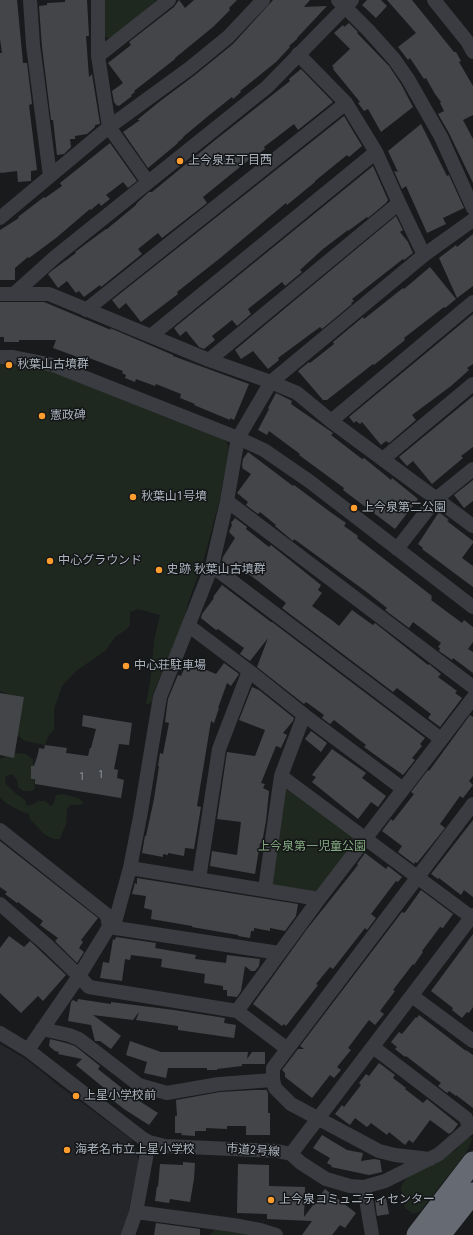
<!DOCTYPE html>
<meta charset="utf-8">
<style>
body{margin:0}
canvas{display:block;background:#191a1c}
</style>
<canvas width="473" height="1235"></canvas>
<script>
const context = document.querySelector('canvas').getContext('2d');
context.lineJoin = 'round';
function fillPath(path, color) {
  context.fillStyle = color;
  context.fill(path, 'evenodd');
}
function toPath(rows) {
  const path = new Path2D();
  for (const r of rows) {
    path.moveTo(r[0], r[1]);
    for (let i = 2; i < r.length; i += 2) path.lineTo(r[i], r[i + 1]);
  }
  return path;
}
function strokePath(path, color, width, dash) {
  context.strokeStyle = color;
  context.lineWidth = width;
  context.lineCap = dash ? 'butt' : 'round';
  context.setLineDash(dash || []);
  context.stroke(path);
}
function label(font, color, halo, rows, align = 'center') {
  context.font = font + ' "Roboto Condensed","Noto Sans JP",sans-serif';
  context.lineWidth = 3;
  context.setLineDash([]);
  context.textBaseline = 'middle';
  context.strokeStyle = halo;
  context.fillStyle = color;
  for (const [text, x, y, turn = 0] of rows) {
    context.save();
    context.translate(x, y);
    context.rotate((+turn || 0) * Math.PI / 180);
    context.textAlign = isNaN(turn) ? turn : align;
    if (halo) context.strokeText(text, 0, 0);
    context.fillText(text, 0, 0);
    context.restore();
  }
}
fillPath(toPath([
 [0,1044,26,1059,46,1075,54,1082,131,1139,139,1161,125,1228,121,1235,0,1235]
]), '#252629');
fillPath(toPath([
 [102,0,157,0,110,39,104,36],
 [0,361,29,363,150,406,226,441,230,450,220,498,203,562,189,600,182,626,153,694,152,702,149,704,146,704,151,676,154,641,160,615,138,609,130,612,130,625,126,630,116,636,105,651,76,671,62,686,54,709,54,730,48,736,45,745,25,741,17,735,17,697,0,691],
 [13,753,26,754,33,759,35,789,31,791,23,791,18,787,17,780,12,774,6,776,5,783,15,793,25,800,27,806,34,804,38,801,45,801,51,806,54,803,56,795,63,794,78,798,84,803,78,805,70,805,67,809,66,825,62,833,60,839,54,839,44,834,30,819,29,814,20,811,6,803,0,797,0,759],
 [290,787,357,840,319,892,273,885,272,881,285,788],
 [466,1137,471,1137,472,1140,466,1153,420,1211,413,1214,405,1208,401,1188,403,1183,409,1176,456,1150],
 [219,1228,261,1235,210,1235,213,1231]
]), '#1f281f');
fillPath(toPath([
 [0,0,17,0,23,63,27,63,32,104,29,105,37,170,31,171,31,181,18,182,17,171,1,173,0,172,0,53,2,53,0,39],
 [65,0,87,0,89,36,86,36,89,77,92,74,100,124,95,125,95,127,87,134,75,136,75,139,70,139,71,147,64,154,57,155,53,120,51,120,42,47,39,6,47,5,47,3,65,2],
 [179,0,185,8,194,0,237,0,229,8,230,10,213,27,175,58,175,59,134,91,135,92,131,95,132,96,119,106,118,105,117,106,114,102,112,91,123,83,108,63,131,45,129,42,174,7],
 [273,0,310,0,304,7,327,6,297,38,297,39,289,46,290,47,276,62,240,91,241,92,233,99,232,97,207,117,183,137,183,138,177,143,178,143,148,168,123,132,140,120,137,120,159,102,195,75,233,44],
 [367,0,381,0,387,6,376,18,362,5],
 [387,0,412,0,454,52,456,52,461,61,459,62,473,86,473,115,463,120,473,139,473,183,449,133,438,114,444,111,440,103,441,102,435,94,426,78,424,79,410,58,408,60,398,47,416,33],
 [349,23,358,32,357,33,389,66,401,84,413,107,381,132,368,109,364,111,358,103,360,102,333,69,334,68,332,66,350,49,334,33,343,25,344,27],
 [301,69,333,102,298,130,294,124,264,147,265,149,252,159,251,158,203,197,207,203,162,238,158,233,138,249,142,254,101,287,100,285,84,297,79,291,76,293,67,281,58,288,48,274,54,269,76,253,75,252,83,246,106,229,107,229,136,205,136,204,139,201,149,192,152,192,214,141,290,81,289,79],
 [344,116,362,146,349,157,347,155,315,181,315,182,287,205,286,203,219,259,177,292,178,294,141,322,126,303,119,309,112,300],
 [421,124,447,176,449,175,464,208,443,218,446,224,427,233,406,186,402,189,394,171,398,172,388,151],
 [110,143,137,181,128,188,123,182,106,195,110,199,101,206,99,203,91,210,90,209,56,238,29,258,28,257,15,268,15,280,0,280,0,230,19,218,18,217,44,197,45,198,62,186,60,183],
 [373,166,388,200,386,203,368,218,367,217,348,231,348,230,323,249,300,270,302,272,285,286,282,282,248,309,251,314,237,326,232,320,212,336,215,340,204,349,199,347,186,331,180,336,174,328],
 [396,216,403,230,400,232,408,242,413,253,404,260,403,259,352,299,354,301,351,303,352,304,322,329,320,327,278,358,279,360,268,369,253,351,241,359,235,350],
 [473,234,473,286,457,298,439,258,456,245,457,247],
 [430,267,456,299,445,308,444,307,404,338,405,340,374,365,373,364,327,400,323,400,298,371,309,362,310,363,334,344,333,342,363,317,364,319,403,288,404,289],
 [0,302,44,302,111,330,110,328,173,355,173,356,249,384,234,420,230,418,230,420,194,405,195,404,180,398,181,394,156,384,155,386,136,379,135,382,125,378,126,375,122,373,123,371,84,356,83,359,53,348,56,340,19,340,19,342,4,342,4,337,0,337],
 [473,314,473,364,467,368,469,370,451,386,412,415,416,420,389,443,386,441,381,445,362,422,360,424,356,421,354,423,349,417],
 [276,393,292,401,291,404,333,433,331,435,362,459,364,458,385,475,391,480,392,478,418,499,395,529,343,490,344,488,299,455,300,454,269,431,267,435,258,430,269,409,268,408],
 [473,396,473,447,461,456,463,458,432,484,413,461,407,466,399,457],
 [248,452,293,486,294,485,333,514,346,523,344,526,358,536,357,538,432,596,431,597,432,598,431,600,462,623,464,620,473,627,473,642,468,649,473,652,473,673,453,658,452,660,439,651,440,648,438,647,441,643,413,622,409,628,385,610,387,608,368,593,305,547,294,539,293,541,275,526,276,525,260,512,258,514,246,505,248,502,237,493,251,474,242,468,243,466,242,466,243,459],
 [473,480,473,501,464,508,454,495],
 [439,512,449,520,447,521,473,541,473,543,462,558,473,566,473,587,422,549,423,548,418,544],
 [235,518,247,527,246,529,269,547,271,545,321,585,318,590,322,593,312,606,333,621,339,626,352,610,370,623,373,625,375,623,428,665,429,664,441,674,438,677,457,691,455,693,462,698,440,727,428,718,431,714,397,688,393,692,282,608,286,603,258,581,239,567,237,570,222,561,223,557,235,538,229,532,232,525,231,523],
 [222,585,271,622,272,622,425,738,420,744,422,746,412,758,415,760,403,775,364,747,366,745,334,720,330,724,322,718,324,715,306,702,304,704,257,667,268,638,250,661,240,654,244,648,218,629,216,630,201,618,202,614,214,598,213,597],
 [187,662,216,674,224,663,239,674,231,686,227,683,218,708,219,708,214,723,211,721,197,806,201,807,194,849,185,848,184,856,168,853,168,855,163,854,163,857,142,853,145,836,146,836,154,799,159,766,158,766,160,753,163,754,169,723,165,722,168,699,178,675,181,676],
 [252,687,259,690,294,718,293,721,283,733,287,735,281,748,276,746,261,783,265,784,263,788,269,791,266,821,262,843,260,843,255,874,210,866,212,851,237,855,241,822,217,819,227,752,255,756,265,730,239,720],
 [0,693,24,697,14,758,0,755],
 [83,715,132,723,129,745,119,744,114,769,118,770,117,778,124,780,121,798,35,784,35,779,31,779,31,766,34,766,38,754,39,748,44,749,45,745,67,748,66,753,88,756,90,748,91,748,96,729,82,726],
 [470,715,473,717,473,776,469,781,473,785,463,798,460,796,440,824,445,828,417,863,415,862,414,864,398,852,402,846,382,831,391,819,393,821,414,794,411,792,428,770,429,771],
 [311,731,327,743,321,752,305,739],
 [332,749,366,773,362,778,386,796,378,807,371,802,358,819,312,782,316,777,312,775],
 [473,820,473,897,464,890,461,895,439,878,438,879,431,874],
 [0,841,98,918,81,940,83,942,79,948,84,952,77,963,55,941,58,938,40,925,43,921,18,902,17,903,5,894,7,892,0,887],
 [365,853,386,869,388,866,402,877,398,882,396,881,371,914,376,918,367,930,365,928,333,969,330,967,316,984,318,985,286,1026,284,1024,282,1026,253,1004,307,929,358,865,357,864],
 [137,878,298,904,296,916,285,931,270,928,270,931,254,928,254,931,251,931,250,938,238,936,238,935,192,927,192,926,151,919,152,910,144,908,146,896,132,894,135,883,137,884],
 [421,890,453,914,443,928,440,927,422,951,423,952,414,965,413,964,393,990,395,991,380,1011,384,1014,375,1025,369,1020,348,1048,351,1050,337,1067,341,1070,334,1078,330,1075,312,1098,285,1077,285,1073,282,1070,298,1049,304,1049,300,1046,402,912,404,913,406,911],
 [473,934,473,1007,469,1013,467,1012,462,1018,452,1010,453,1008,431,991],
 [9,936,24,947,30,941,66,975,43,1001,38,996,21,1013,0,993,0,948],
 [116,937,156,943,155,948,196,955,195,959,226,963,227,955,260,959,259,966,255,971,251,971,245,966,241,991,237,997,227,996,227,990,223,990,223,986,204,983,205,974,161,967,162,959,131,955,130,960,125,959,122,981,100,978,103,962,109,963,113,939,115,940],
 [78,999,104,1003,111,1004,111,1002,174,1010,225,1018,224,1023,236,1025,234,1038,178,1030,178,1026,136,1020,139,1012,133,1020,93,1015,121,1036,111,1049,100,1041,95,1041,91,1025,68,1021,71,1002,73,1000,77,1002],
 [419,1015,466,1051,466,1050,473,1055,473,1108,456,1095,456,1096,449,1091,447,1093,438,1086,441,1083,406,1056,405,1057,395,1049,397,1047,391,1042,399,1032,402,1034,416,1017,417,1018],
 [50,1039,66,1043,75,1046,100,1066,98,1069,133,1097,158,1113,149,1125,124,1109,101,1091,104,1088,76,1065,82,1059,58,1054,59,1052,55,1051,49,1046],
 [130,1041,161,1052,248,1052,247,1059,252,1052,265,1052,265,1064,242,1064,242,1066,217,1069,217,1070,207,1070,207,1068,168,1068,166,1078,144,1073,147,1062,126,1055],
 [379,1063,395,1075,393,1078,406,1088,405,1089,423,1103,427,1099,458,1124,453,1131,449,1134,430,1120,413,1143,409,1140,405,1145,389,1132,387,1135,371,1123,367,1127,355,1118,350,1125,335,1114,342,1105,344,1107,361,1085,359,1083,366,1074,369,1076],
 [266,1089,268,1093,268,1113,270,1113,270,1135,246,1135,246,1126,227,1126,227,1129,206,1128,206,1131,195,1131,195,1136,181,1135,182,1133,175,1133,175,1116,177,1116,176,1100,220,1092,254,1090,265,1090,265,1091],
 [322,1135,347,1150,363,1153,361,1161,374,1159,380,1160,382,1172,369,1175,331,1167,332,1166,327,1163,330,1158,313,1148],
 [183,1162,195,1163,194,1179,190,1202,170,1199,169,1203,155,1201,157,1186,158,1187,160,1164,183,1165],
 [238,1164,269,1165,269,1186,305,1187,304,1217,325,1189,356,1213,345,1228,340,1225,332,1235,302,1235,312,1221,267,1219,267,1214,237,1213],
 [386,1198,389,1214,377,1216,375,1200],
 [156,1223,200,1229,200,1235,154,1235]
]), '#434549');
strokePath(toPath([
 [30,0,33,45,50,176],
 [98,0,98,56,109,127,148,182],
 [338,0,369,31,394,59,408,79,441,137,473,208],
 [434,0,467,41,473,52],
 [298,54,346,103,376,152,399,203,424,255],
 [98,56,169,0],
 [0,218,109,127,190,68,228,37,263,0],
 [15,293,55,257,267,87,352,0],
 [0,294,49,294,209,360,271,382,297,393,331,421,473,526],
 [86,310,346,103],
 [152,335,376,152],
 [0,357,13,357,53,365,238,438,264,450,309,481,473,607],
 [209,360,399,203],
 [331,421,473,302],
 [383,459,473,384],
 [227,501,473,687],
 [397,549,436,499,473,469],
 [212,566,441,739],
 [189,626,249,671,304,715,403,789],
 [281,776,471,917],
 [0,830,107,915,109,927],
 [130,868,319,899],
 [199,879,219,749,249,671],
 [265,889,281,776,304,715],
 [0,904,48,946,79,976,89,987,237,1011,286,1048],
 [109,927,279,953],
 [412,996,473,1041],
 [237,1011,319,899,473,698],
 [42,1029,69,1035,79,1039,139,1085,167,1093,219,1084,273,1080],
 [0,1033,28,1050,142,1138,149,1142,165,1146,277,1151,291,1154,301,1163,326,1179,350,1186,364,1187,385,1181,439,1154,469,1128,466,1118,373,1047],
 [28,1050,79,976,109,927,115,922,130,868,140,817,160,697,212,566,227,501,238,438,271,382,424,255,473,220],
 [291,1154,473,915],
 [430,1159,395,1155,379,1151,291,1104,275,1088,273,1080,273,1068,473,804],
 [364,1187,372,1235],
 [136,1212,233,1225,260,1230,276,1235],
 [128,1235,136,1212,149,1142]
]), '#3a3c42', 14);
strokePath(toPath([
 [417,1235,473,1162],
 [440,1235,473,1193]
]), '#666b73', 21);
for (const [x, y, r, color] of [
 [180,161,4,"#ff9d2f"],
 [9,365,4,"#ff9d2f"],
 [42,416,4,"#ff9d2f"],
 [133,497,4,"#ff9d2f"],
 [354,508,4,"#ff9d2f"],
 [50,561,4,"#ff9d2f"],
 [159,570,4,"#ff9d2f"],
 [126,666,4,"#ff9d2f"],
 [76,1096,4,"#ff9d2f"],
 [67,1150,4,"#ff9d2f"],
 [271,1200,4,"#ff9d2f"]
]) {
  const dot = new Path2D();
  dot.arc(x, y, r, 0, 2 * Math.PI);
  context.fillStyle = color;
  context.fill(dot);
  strokePath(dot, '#141517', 1.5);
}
label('10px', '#9198a0', null, [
 ["1",101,775],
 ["1",82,777]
]);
label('12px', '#abb3bd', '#141517', [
 ["上今泉五丁目西",188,161],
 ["秋葉山古墳群",17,365],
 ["憲政碑",50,416],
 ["秋葉山1号墳",141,497],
 ["上今泉第二公園",362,508],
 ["中心グラウンド",58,561],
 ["史跡 秋葉山古墳群",167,570],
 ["中心荘駐車場",134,666],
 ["上星小学校前",84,1096],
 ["海老名市立上星小学校",75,1150],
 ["上今泉コミュニティセンター",279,1200]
], 'left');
label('12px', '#83aa80', '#141517', [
 ["上今泉第一児童公園",312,847]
]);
label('12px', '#abb3bd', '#141517', [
 ["市道2号線",253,1151,4]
]);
</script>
